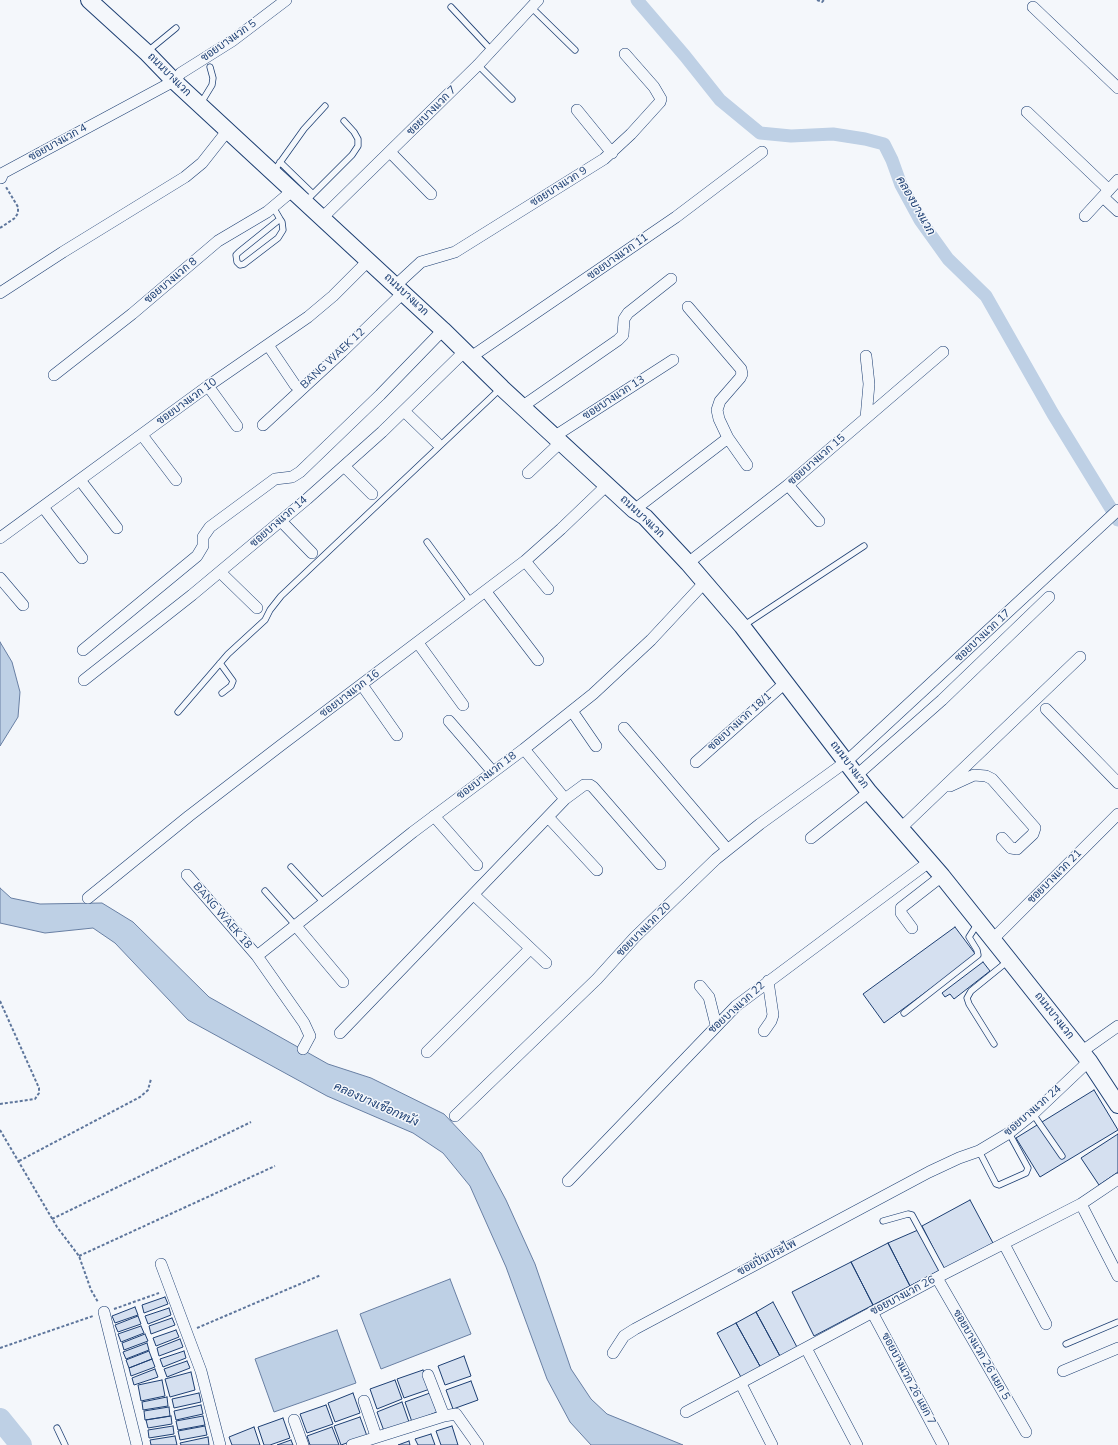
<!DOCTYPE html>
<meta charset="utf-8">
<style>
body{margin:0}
canvas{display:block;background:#f4f7fb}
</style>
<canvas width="1118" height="1445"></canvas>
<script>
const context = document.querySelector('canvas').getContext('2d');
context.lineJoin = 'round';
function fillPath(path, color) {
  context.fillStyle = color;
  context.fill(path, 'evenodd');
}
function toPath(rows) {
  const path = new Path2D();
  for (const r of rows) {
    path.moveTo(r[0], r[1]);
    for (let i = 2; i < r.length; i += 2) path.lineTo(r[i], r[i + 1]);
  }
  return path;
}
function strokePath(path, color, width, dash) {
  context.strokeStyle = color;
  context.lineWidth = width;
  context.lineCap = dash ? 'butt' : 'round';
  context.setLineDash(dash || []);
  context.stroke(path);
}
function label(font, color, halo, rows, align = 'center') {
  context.font = font + ' "Nunito Sans",Sarabun,sans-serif';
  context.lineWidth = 3;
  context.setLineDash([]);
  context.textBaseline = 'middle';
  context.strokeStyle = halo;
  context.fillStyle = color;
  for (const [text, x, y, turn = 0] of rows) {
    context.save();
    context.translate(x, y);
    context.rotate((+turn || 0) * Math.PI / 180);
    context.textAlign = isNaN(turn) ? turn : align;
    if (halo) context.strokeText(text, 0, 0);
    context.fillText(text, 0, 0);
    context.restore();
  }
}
const water = toPath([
 [0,642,12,662,20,692,18,717,0,746,0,642],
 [0,888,11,898,40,904,102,903,133,922,209,997,328,1064,371,1078,444,1114,481,1153,506,1200,535,1264,571,1369,591,1399,607,1414,683,1445,591,1445,570,1422,547,1379,506,1267,470,1186,443,1153,413,1133,327,1096,188,1020,115,943,93,928,45,933,0,923,0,888],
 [450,1279,471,1334,381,1369,360,1314,450,1279],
 [337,1330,356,1383,274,1412,255,1359,337,1330]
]);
fillPath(water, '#bed0e5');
strokePath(water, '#687fa3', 1);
strokePath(toPath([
 [637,0,685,56,720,100,760,133,791,136,833,134,865,139,884,144,892,160,901,185,920,220,948,259,986,296,1053,414,1118,520]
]), '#bed0e5', 13);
strokePath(toPath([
 [0,1419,21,1445]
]), '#bed0e5', 22);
const building = toPath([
 [955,927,976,955,884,1023,863,994,955,927],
 [983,962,990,971,954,999,950,994,945,997,942,993,983,962],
 [1094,1090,1118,1130,1040,1177,1016,1138,1094,1090],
 [1118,1134,1118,1172,1099,1185,1081,1158,1118,1134],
 [970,1200,993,1243,944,1269,922,1226,970,1200],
 [918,1230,940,1270,910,1286,888,1243,918,1230],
 [888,1243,910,1286,873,1305,851,1262,888,1243],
 [851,1262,873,1305,814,1336,792,1292,851,1262],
 [165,1297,168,1304,144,1313,142,1305,165,1297],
 [773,1302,798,1349,781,1358,756,1312,773,1302],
 [135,1307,138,1315,115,1323,112,1316,135,1307],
 [169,1308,171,1315,148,1324,145,1316,169,1308],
 [756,1312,781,1358,761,1368,736,1323,756,1312],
 [138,1316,141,1324,118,1332,115,1325,138,1316],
 [172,1318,175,1325,151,1334,149,1326,172,1318],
 [736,1323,761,1368,742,1379,717,1333,736,1323],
 [141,1326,144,1333,121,1342,118,1334,141,1326],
 [176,1330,179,1337,156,1346,153,1338,176,1330],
 [145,1334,148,1341,124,1350,122,1343,145,1334],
 [180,1339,183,1347,159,1356,157,1348,180,1339],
 [147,1343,149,1350,126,1359,123,1352,147,1343],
 [149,1351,152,1359,129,1368,126,1360,149,1351],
 [184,1351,186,1358,163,1367,160,1359,184,1351],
 [464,1356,471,1376,445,1385,438,1366,464,1356],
 [152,1359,155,1367,131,1376,129,1368,152,1359],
 [187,1361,190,1368,167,1377,164,1369,187,1361],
 [155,1369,158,1377,134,1385,132,1378,155,1369],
 [423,1370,430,1389,404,1398,397,1379,423,1370],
 [191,1372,195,1390,170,1397,165,1379,191,1372],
 [162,1380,165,1396,141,1401,138,1385,162,1380],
 [395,1380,402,1399,377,1409,370,1389,395,1380],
 [471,1381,478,1400,453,1409,446,1390,471,1381],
 [199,1393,201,1402,174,1408,172,1399,199,1393],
 [353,1393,360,1413,335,1422,328,1403,353,1393],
 [430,1393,437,1412,412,1422,405,1402,430,1393],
 [167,1397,168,1406,143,1410,142,1402,167,1397],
 [402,1402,409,1422,384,1431,377,1412,402,1402],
 [201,1405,203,1414,176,1420,174,1411,201,1405],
 [326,1405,333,1424,307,1433,300,1414,326,1405],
 [169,1407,170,1416,145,1420,144,1411,169,1407],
 [171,1416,172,1424,148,1428,146,1420,171,1416],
 [203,1416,205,1425,178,1430,176,1421,203,1416],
 [360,1417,367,1436,341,1445,334,1426,360,1417],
 [283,1418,290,1438,270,1445,264,1445,258,1427,283,1418],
 [173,1426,174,1434,149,1438,148,1430,173,1426],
 [205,1426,207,1435,180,1440,178,1431,205,1426],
 [452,1426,458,1445,441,1445,436,1431,452,1426],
 [254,1427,260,1445,232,1445,229,1437,254,1427],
 [332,1427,339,1445,310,1445,307,1436,332,1427],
 [431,1434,435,1445,418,1445,415,1439,431,1434],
 [175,1436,177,1445,151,1445,150,1440,175,1436],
 [208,1437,209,1445,181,1445,180,1443,208,1437],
 [291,1440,293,1445,277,1445,291,1440],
 [409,1441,410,1445,398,1445,409,1441]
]);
fillPath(building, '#d5e0f0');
strokePath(building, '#1d3f73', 1);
const lane = toPath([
 [451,7,492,51],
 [532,8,575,50],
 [148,51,176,28],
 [478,65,512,99],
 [201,103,212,85,213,78,210,67],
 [280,162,313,194],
 [274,171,304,129,325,106],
 [306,201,352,155,358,146,358,139,354,132,344,121],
 [273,207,280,219,282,222,283,230,278,238,244,264,240,265,237,262,236,255,239,252,280,219],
 [427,542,471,602],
 [743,626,864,546],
 [220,663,233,681,231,686,222,693],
 [178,712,228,654,265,620,270,610,281,596,501,388],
 [291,867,324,903],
 [265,891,296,926],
 [904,1013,978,955,977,950,969,937,978,923],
 [994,1044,969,1004,967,998,971,991,1008,961],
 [1033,1114,1062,1156],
 [979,1151,996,1184,999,1185,1026,1173,1028,1168,1009,1133],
 [883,1221,908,1214,912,1215,944,1274],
 [1066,1344,1118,1322],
 [57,1428,65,1445]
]);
const street = toPath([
 [1033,7,1118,88],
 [577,110,612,153],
 [1027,112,1109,190],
 [390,152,431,194],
 [1,178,3,173,174,81,181,73,232,41,286,0],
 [1103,197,1118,211],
 [1085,216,1118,180],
 [321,219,478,65,538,0],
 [395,286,421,262,455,252,604,159,631,134,660,102,661,99,654,87,625,54],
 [0,293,63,252,185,177,202,163,228,130],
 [688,307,741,369,742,374,740,378,720,401,717,410,719,419,728,438,747,465],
 [268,345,295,385],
 [866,356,869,384,866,418],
 [471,357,676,217,762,152],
 [54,375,132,314,218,241,267,212,292,191],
 [208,386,237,426],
 [523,406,618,340,623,335,624,319,628,313,671,279],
 [404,411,437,443],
 [263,425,342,352,403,293],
 [142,435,176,480],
 [555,436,673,360],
 [344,466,372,494],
 [528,473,561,442],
 [80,480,117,528],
 [788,485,819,521],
 [43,507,82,558],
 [634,510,728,438],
 [281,521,312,553],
 [0,538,208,386,308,317,333,296,368,261],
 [525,561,548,589],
 [688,563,788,485,943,352],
 [220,572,257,608],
 [0,578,23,605],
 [486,592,538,660],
 [418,643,463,705],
 [83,650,197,556,203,546,203,537,210,527,275,479,292,477,300,472,380,395,443,330],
 [84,680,192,595,307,499,382,432,465,351],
 [362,685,397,735],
 [1046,709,1118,783],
 [572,711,596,746],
 [449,721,493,772],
 [624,728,727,849],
 [696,762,785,683],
 [857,775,942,700,1049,597],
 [950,786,974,775,986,776,992,779,1035,828,1033,834,1017,849,1011,848,1002,838],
 [565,799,584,785,590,785,593,787,660,864],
 [434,816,477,865],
 [548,817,597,870],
 [901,828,1080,657],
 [811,838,869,792],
 [187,875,257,956,304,1023,310,1036,303,1049],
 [474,895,546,963],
 [88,898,189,816,280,746,525,561,561,529,607,485],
 [296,926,343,982],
 [912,928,901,913,901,908,942,876],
 [993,939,1118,814],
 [257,956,413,832,524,749,593,694,651,640,705,582],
 [700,986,709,997,716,1025],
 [764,1031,771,1021,773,1015,768,981],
 [340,1033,565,799,524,749],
 [427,1052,530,949],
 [1081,1052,1118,1026],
 [455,1116,597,979,635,937,716,859,760,824,847,761,1118,510],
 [568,1181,736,1006,929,862],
 [1081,1204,1118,1276],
 [1004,1244,1046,1324],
 [161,1264,201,1371,220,1445],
 [937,1278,1026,1432],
 [104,1312,137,1445],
 [872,1312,943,1445],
 [806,1348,857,1445],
 [613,1353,624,1336,635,1329,929,1172,959,1158,979,1151,1009,1133,1033,1114,1089,1061],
 [1063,1371,1118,1348],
 [428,1375,444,1416],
 [741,1384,772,1445],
 [364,1401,376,1436],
 [686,1412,944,1274,1081,1204,1118,1179],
 [294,1420,303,1445],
 [352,1445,444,1416,456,1414,478,1445]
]);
const secondary = toPath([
 [89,0,146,52,174,81,443,330,502,388,634,510,645,517,688,563,742,626,869,792,942,876,1009,960,1089,1061,1118,1105]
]);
strokePath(lane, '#1d3f73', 7);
strokePath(street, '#1d3f73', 12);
strokePath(secondary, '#1d3f73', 18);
strokePath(toPath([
 [817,0,822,2,824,0],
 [0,228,15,218,18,213,18,207,6,187],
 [0,1001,39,1088,39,1093,35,1099,0,1104],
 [0,1130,57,1227,79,1256,91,1290,98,1302],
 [19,1161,140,1097,148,1090,151,1079],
 [52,1219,251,1122],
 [79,1256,275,1166],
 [114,1309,159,1293],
 [197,1328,321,1275],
 [0,1348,93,1316]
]), '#5e769c', 2, [3, 2]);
strokePath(lane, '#f4f7fb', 5.5);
strokePath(street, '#f4f7fb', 11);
strokePath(secondary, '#f4f7fb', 16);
label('11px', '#1d3f73', '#f4f7fb', [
 ["ซอยบางแวก 5",229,41,-35],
 ["ถนนบางแวก",169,75,45],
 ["ซอยบางแวก 7",432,111,-45],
 ["ซอยบางแวก 4",58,143,-29],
 ["ซอยบางแวก 9",559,187,-32],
 ["ซอยบางแวก 11",618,257,-35],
 ["ซอยบางแวก 8",171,281,-40],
 ["ถนนบางแวก",406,295,43],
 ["BANG WAEK 12",333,359,-43],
 ["ซอยบางแวก 13",614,398,-33],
 ["ซอยบางแวก 10",187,402,-36],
 ["ซอยบางแวก 15",817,460,-41],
 ["ถนนบางแวก",642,517,43],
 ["ซอยบางแวก 14",279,522,-41],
 ["ซอยบางแวก 17",983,636,-43],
 ["ซอยบางแวก 16",350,694,-37],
 ["ซอยบางแวก 18/1",740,722,-42],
 ["ถนนบางแวก",849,765,53],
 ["ซอยบางแวก 18",487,776,-37],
 ["ซอยบางแวก 21",1055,877,-45],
 ["BANG WAEK 18",222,916,49],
 ["ซอยบางแวก 20",644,930,-45],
 ["ซอยบางแวก 22",737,1008,-42],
 ["ถนนบางแวก",1054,1016,52],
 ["ซอยบางแวก 24",1033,1111,-41],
 ["ซอยปิ่นประไพ",767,1258,-28],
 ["ซอยบางแวก 26",903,1296,-28],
 ["ซอยบางแวก 26 แยก 5",981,1355,60],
 ["ซอยบางแวก 26 แยก 7",908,1379,62]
]);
label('italic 12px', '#1d3f73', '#f4f7fb', [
 ["คลองบางแวก",915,206,60],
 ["คลองบางเชือกหนัง",376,1105,24]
]);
</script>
